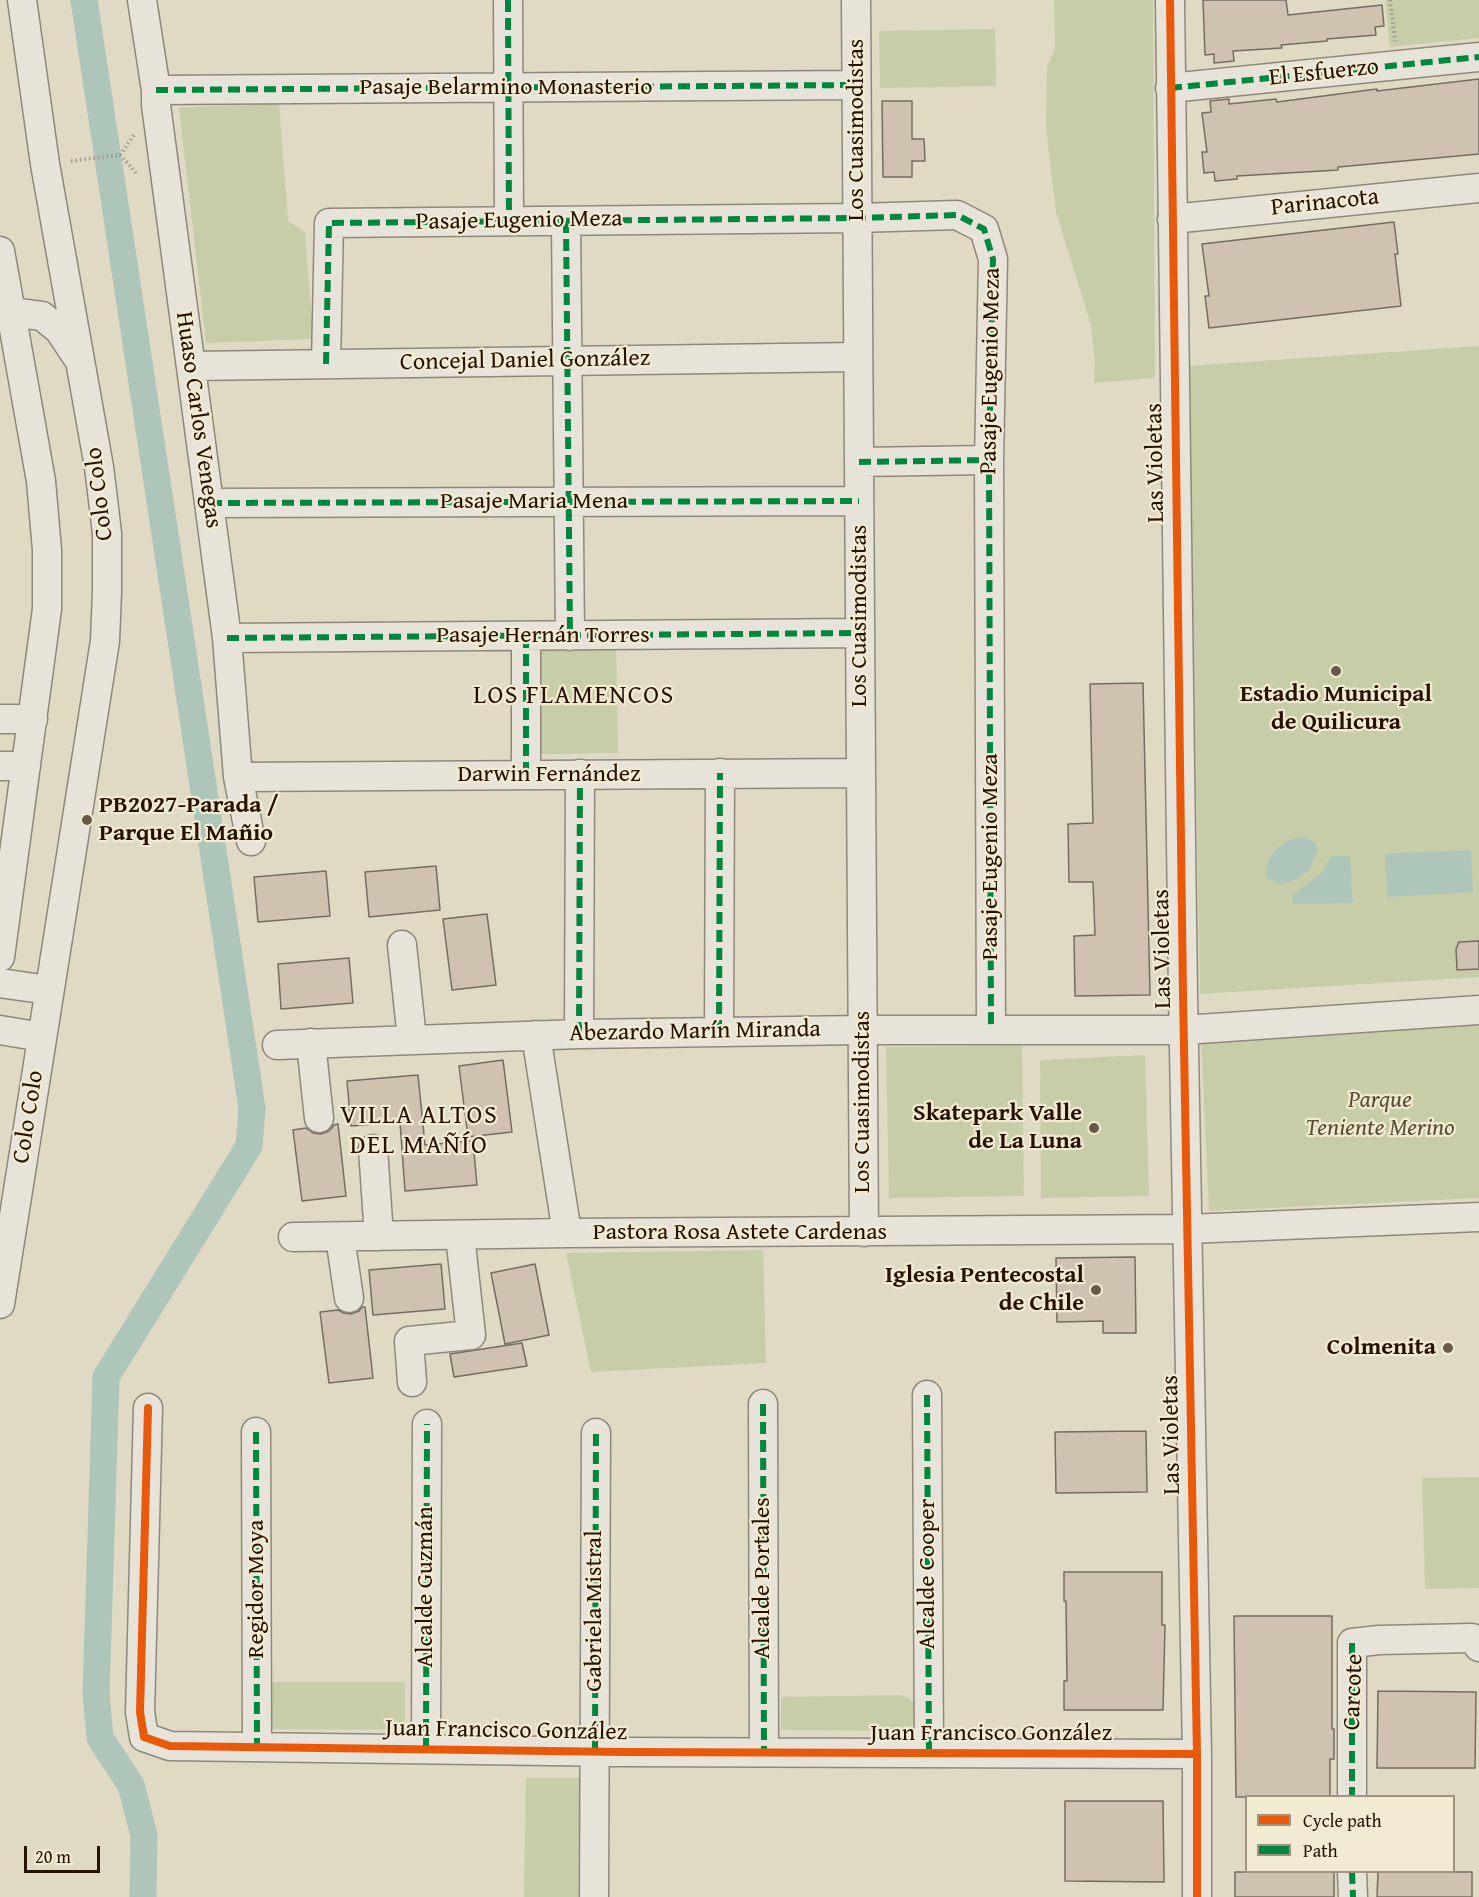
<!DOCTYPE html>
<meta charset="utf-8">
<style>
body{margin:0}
#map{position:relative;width:1479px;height:1897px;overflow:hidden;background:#e0dac4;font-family:"Gentium Book Plus",serif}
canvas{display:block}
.legend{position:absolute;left:1245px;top:1795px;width:210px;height:78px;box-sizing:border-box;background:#f2ebd2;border:2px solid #a09480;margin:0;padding:8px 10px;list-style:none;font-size:18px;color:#261204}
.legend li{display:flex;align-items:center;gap:12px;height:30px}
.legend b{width:30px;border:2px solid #a09480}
.scale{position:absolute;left:24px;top:1846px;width:76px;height:27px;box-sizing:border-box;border:3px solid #261204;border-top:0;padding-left:8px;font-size:18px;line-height:21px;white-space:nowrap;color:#261204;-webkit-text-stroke:4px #f2ebd2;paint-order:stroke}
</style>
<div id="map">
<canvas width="1479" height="1897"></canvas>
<ul class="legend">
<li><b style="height:8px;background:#e8590c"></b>Cycle path</li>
<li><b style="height:8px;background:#00873e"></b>Path</li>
</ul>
<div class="scale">20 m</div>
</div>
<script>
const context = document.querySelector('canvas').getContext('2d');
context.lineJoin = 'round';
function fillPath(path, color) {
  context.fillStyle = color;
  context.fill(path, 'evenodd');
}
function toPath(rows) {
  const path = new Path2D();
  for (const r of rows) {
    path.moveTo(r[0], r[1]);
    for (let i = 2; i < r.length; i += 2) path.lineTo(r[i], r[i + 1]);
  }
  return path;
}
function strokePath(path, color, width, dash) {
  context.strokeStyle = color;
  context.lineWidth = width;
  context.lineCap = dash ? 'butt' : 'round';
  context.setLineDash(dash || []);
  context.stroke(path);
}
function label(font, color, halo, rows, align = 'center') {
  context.font = font + ' "Gentium Book Plus",serif';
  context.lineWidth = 4.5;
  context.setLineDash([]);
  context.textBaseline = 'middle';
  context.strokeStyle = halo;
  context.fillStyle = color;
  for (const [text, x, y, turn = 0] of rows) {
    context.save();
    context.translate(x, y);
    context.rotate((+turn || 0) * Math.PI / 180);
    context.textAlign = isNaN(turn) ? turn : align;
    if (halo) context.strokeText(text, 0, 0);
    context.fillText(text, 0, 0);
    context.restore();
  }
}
fillPath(toPath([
 [1054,0,1153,0,1155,378,1094,383,1095,364,1091,325,1056,212,1046,129,1047,67,1055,48],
 [1385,0,1479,0,1479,38,1390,47],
 [995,29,996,86,880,88,879,31],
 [279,102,288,221,305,232,313,339,206,343,179,108],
 [1479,346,1479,977,1200,994,1188,366],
 [616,644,618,753,540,754,538,645],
 [1479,1020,1479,1198,1209,1211,1201,1036],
 [1022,1046,1024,1196,889,1198,886,1047],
 [1145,1055,1149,1196,1041,1198,1040,1060],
 [763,1250,766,1363,591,1372,566,1253],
 [1479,1477,1479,1588,1425,1589,1422,1478],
 [270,1682,405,1682,405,1730,270,1729],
 [901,1695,909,1698,916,1706,915,1722,908,1731,781,1730,781,1697],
 [526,1778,580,1778,578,1897,524,1897]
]), '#c7cda8');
fillPath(toPath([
 [1305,837,1313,841,1318,849,1309,870,1295,880,1280,884,1267,878,1266,867,1274,851,1289,840],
 [1471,850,1473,892,1387,897,1385,854],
 [1331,856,1350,856,1353,903,1293,904,1293,895,1322,873]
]), '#aec5ba');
strokePath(toPath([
 [84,0,252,1108,249,1146,106,1377,96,1694,100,1738,131,1785,144,1835,143,1897]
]), '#aec5ba', 27);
const building = toPath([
 [1203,0,1286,0,1288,15,1382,5,1384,26,1375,27,1376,35,1327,39,1327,41,1281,45,1282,48,1233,51,1234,61,1214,63,1214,54,1205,55,1203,0],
 [1479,79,1479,154,1338,167,1338,170,1237,176,1237,179,1215,181,1214,172,1204,173,1202,152,1207,152,1202,113,1211,112,1210,101,1229,99,1229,104,1276,99,1277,102,1377,89,1377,91,1479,79],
 [882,101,912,101,912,139,924,139,925,161,912,161,912,177,883,177,882,101],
 [1394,222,1398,254,1395,254,1401,306,1209,328,1205,296,1209,296,1202,244,1394,222],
 [1143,683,1150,995,1075,996,1074,936,1095,935,1093,882,1069,882,1068,824,1093,823,1090,684,1143,683],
 [436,866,440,910,369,917,365,872,436,866],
 [326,871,330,916,258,922,254,877,326,871],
 [487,914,496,985,452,990,443,919,487,914],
 [1479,941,1479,969,1457,970,1456,949,1459,942,1479,941],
 [349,958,353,1003,281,1009,278,964,349,958],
 [503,1060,512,1132,468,1137,459,1066,503,1060],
 [418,1075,425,1145,473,1141,477,1185,405,1191,400,1122,351,1126,347,1081,418,1075],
 [338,1124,346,1196,302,1201,293,1130,306,1128,313,1133,321,1134,329,1131,334,1125,338,1124],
 [1135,1257,1136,1333,1103,1333,1103,1321,1057,1322,1056,1258,1135,1257],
 [441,1264,445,1309,373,1315,369,1270,441,1264],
 [535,1264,549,1335,505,1344,491,1273,535,1264],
 [362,1307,365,1307,373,1378,329,1383,320,1312,338,1310,344,1313,351,1314,359,1311,362,1307],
 [522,1343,527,1366,454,1377,450,1354,522,1343],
 [1146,1431,1147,1492,1056,1493,1055,1432,1146,1431],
 [1064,1572,1162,1572,1162,1625,1165,1625,1163,1710,1064,1710,1064,1681,1067,1681,1066,1601,1064,1601,1064,1572],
 [1234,1616,1332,1616,1332,1729,1334,1729,1334,1759,1330,1759,1330,1797,1236,1797,1234,1616],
 [1378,1691,1476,1692,1475,1768,1377,1768,1378,1691],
 [1065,1801,1163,1801,1164,1882,1065,1881,1065,1801],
 [1235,1872,1334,1872,1334,1897,1235,1897,1235,1872],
 [1378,1872,1472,1872,1472,1897,1377,1897,1378,1872]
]);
fillPath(building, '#cfc2b1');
strokePath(building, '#746d60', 1.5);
const minor = toPath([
 [142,0,156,90,156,105,227,638,238,777,251,841],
 [508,0,509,221],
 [856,0,864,1232],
 [1170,0,1183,994,1197,1754,1197,1897],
 [1170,88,1479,57],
 [156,90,856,85],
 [1172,219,1479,188],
 [566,221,570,636],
 [0,251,41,481,47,550,47,609,0,957],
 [0,314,10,312,42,316,59,330,77,357],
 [326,364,329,223,857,218,957,215,984,229,993,259,989,460,991,1030],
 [192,366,858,357],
 [859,462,989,460],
 [210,503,859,501],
 [526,636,526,775],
 [227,638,860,633],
 [0,719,33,719],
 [0,766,26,766],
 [238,777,861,773],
 [402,945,412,1039],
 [0,983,49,990],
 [0,1030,42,1037],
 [719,1032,720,773],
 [579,1034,580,774],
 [536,1035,567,1233],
 [311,1043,319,1118],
 [277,1045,579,1034,862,1030,1184,1030,1479,1010],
 [373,1149,379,1236],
 [293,1237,567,1233,1188,1229,1479,1217],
 [340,1237,349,1298],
 [0,1304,105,641,107,592,107,533,99,467,45,164,22,0],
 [412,1382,409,1341,471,1335,460,1235],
 [927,1395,929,1753],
 [763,1404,764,1752],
 [148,1408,140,1712,144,1737,170,1746,624,1752,1197,1754],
 [256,1432,257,1747],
 [426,1749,427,1424],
 [1352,1796,1352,1643,1379,1640,1472,1638,1479,1647],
 [1352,1872,1353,1897],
 [594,1897,596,1433]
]);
strokePath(minor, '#8e887a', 31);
strokePath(toPath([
 [1390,0,1395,41],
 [120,155,137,174],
 [71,161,120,155,134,135]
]), '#a19c93', 4, [1.5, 3]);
strokePath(minor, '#e7e3d8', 28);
strokePath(toPath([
 [508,0,509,221],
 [1170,88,1479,57],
 [156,90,856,85],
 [566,221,570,636],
 [326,364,329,223,857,218,957,215,984,229,993,259,989,460,991,1030],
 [859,462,989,460],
 [210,503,859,501],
 [526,636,526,775],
 [227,638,860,633],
 [719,1032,720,773],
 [579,1034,580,774],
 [927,1395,929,1753],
 [763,1404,764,1752],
 [256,1432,257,1747],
 [1352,1643,1352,1796],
 [426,1749,427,1424],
 [595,1752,596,1433],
 [1352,1872,1353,1897]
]), '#00873e', 6, [12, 6]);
strokePath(toPath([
 [1170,0,1183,994,1197,1754,1197,1897],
 [148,1408,140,1712,144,1737,170,1746,624,1752,1197,1754]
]), '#e8590c', 8);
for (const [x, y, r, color] of [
 [1336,671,6,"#675847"],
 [87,820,6,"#675847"],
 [1094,1128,6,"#675847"],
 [1096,1290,6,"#675847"],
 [1448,1348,6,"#675847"]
]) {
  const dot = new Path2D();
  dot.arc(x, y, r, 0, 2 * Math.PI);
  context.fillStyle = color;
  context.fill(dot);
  strokePath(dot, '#f2ebd2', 2);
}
label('24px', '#261204', '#f2ebd2', [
 ["El Esfuerzo",1324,73,-6],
 ["Pasaje Belarmino Monasterio",506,88],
 ["Los Cuasimodistas",857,130,-90],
 ["Parinacota",1325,203,-6],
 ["Pasaje Eugenio Meza",519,221,-1],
 ["Concejal Daniel González",525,361,-1],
 ["Pasaje Eugenio Meza",991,371,-89],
 ["Huaso Carlos Venegas",198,420,82],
 ["Las Violetas",1156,463,-91],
 ["Colo Colo",100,494,-97],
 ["Pasaje Maria Mena",534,502],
 ["Los Cuasimodistas",860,616,-90],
 ["Pasaje Hernán Torres",543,636],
 ["Darwin Fernández",549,775],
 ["Pasaje Eugenio Meza",991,857,-90],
 ["Las Violetas",1163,949,-91],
 ["Abezardo Marín Miranda",695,1032,-1],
 ["Los Cuasimodistas",863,1102,-90],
 ["Colo Colo",29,1117,-81],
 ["Pastora Rosa Astete Cardenas",740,1233],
 ["Las Violetas",1172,1435,-91],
 ["Alcalde Cooper",928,1574,-90],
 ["Alcalde Portales",763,1578,-90],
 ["Alcalde Guzmán",426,1587,-90],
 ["Regidor Moya",257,1589,-90],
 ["Gabriela Mistral",595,1611,-90],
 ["Carcote",1354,1692,-88],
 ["Juan Francisco González",506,1731,1],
 ["Juan Francisco González",991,1734]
]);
label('bold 24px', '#261204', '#f2ebd2', [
 ["Estadio Municipal",1336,695,"center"],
 ["de Quilicura",1336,723,"center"],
 ["PB2027-Parada /",99,806,"left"],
 ["Parque El Mañio",99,834,"left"],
 ["Skatepark Valle",1082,1114],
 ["de La Luna",1082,1142],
 ["Iglesia Pentecostal",1084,1276],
 ["de Chile",1084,1304],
 ["Colmenita",1436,1348]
], 'right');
label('italic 24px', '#575036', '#f2ebd2', [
 ["Parque",1380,1101],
 ["Teniente Merino",1380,1129]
]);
context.letterSpacing = '1.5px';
label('26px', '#261204', '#f2ebd2', [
 ["LOS FLAMENCOS",574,696],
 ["VILLA ALTOS",419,1116],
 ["DEL MAÑÍO",419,1146]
]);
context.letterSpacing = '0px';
</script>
